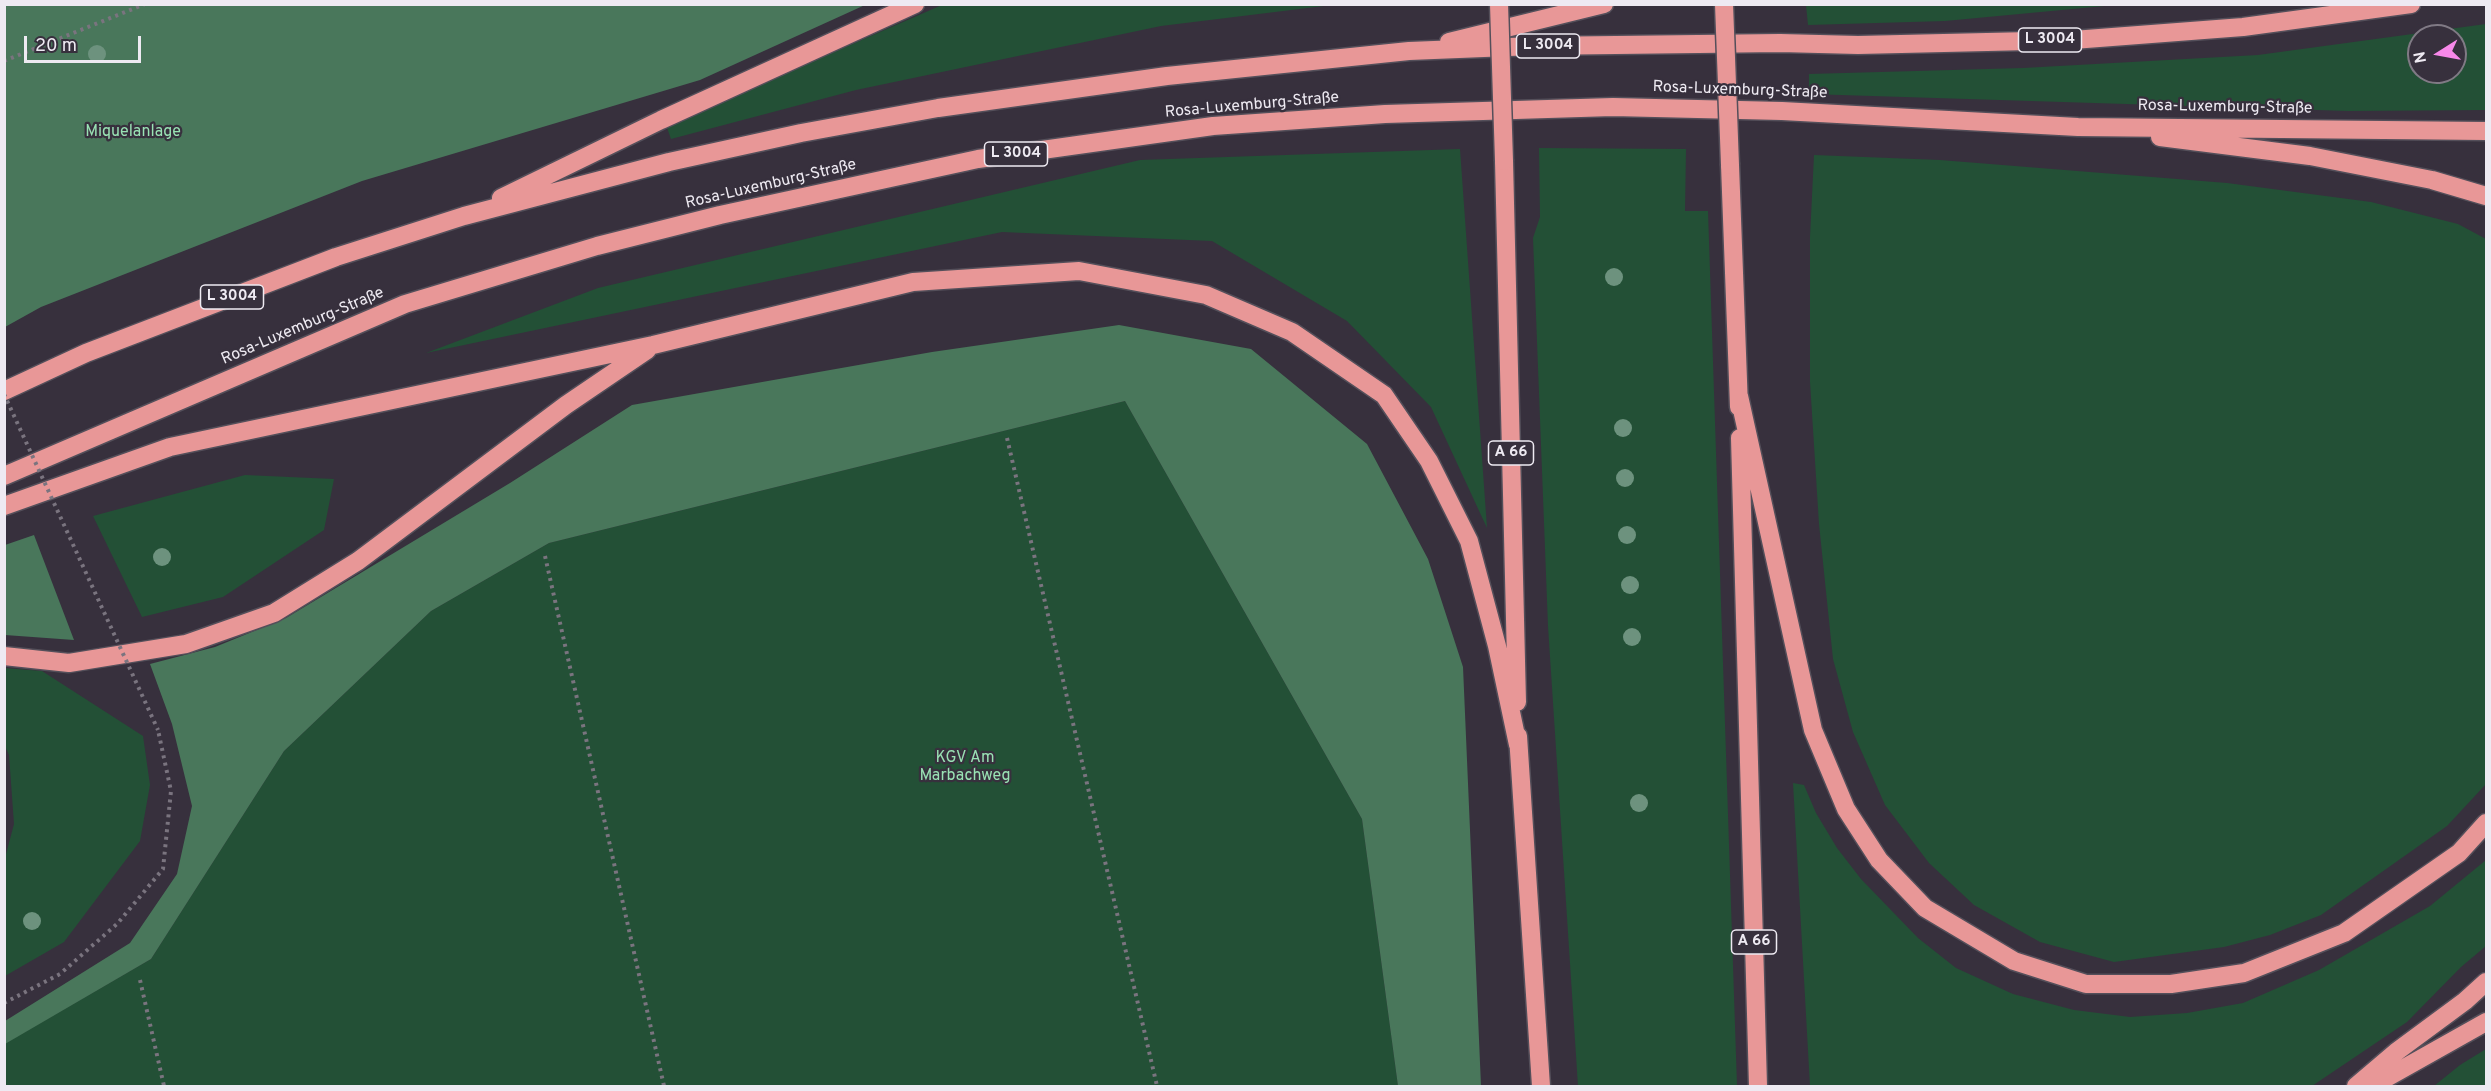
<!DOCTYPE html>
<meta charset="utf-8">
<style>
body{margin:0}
#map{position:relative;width:2491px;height:1091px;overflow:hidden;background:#37303d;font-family:Overpass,sans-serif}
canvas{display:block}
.frame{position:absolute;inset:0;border:6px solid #eeeaf2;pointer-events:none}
.north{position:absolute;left:2407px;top:24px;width:60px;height:60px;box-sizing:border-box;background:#37303d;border:2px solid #807a85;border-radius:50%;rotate:259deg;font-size:16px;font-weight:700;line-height:24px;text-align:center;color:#eeeaf2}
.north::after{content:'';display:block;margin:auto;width:21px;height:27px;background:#f888ea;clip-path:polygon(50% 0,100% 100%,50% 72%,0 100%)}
.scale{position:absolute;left:24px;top:36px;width:117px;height:27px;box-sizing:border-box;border:3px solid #eeeaf2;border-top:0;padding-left:8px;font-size:18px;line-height:21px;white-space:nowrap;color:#eeeaf2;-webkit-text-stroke:4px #37303d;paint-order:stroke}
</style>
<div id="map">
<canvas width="2491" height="1091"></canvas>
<div class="frame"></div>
<div class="north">N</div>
<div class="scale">20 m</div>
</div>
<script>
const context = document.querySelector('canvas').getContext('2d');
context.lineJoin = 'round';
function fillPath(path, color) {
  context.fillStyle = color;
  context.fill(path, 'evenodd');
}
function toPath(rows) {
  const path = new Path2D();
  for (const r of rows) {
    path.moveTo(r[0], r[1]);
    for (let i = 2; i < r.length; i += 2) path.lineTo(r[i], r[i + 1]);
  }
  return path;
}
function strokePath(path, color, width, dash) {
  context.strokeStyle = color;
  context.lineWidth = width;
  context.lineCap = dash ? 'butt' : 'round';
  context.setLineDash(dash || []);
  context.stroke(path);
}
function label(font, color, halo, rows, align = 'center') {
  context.font = font + ' Overpass,sans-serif';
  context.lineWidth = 4.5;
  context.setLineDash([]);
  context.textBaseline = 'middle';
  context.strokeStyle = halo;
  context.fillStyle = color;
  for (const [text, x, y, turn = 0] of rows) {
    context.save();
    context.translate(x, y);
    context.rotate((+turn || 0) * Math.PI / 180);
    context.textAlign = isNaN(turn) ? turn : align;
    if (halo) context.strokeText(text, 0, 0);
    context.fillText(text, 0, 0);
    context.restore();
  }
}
fillPath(toPath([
 [942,5,1332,5,1161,26,856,90,671,139,666,125],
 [1806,5,1806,4,2115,5,1945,21,1808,25],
 [2486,24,2486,110,2348,111,1809,94,1809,74,2023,68,2258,55],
 [2419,36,2455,36,2455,72,2419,72],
 [1539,148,1686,149,1685,211,1708,211,1737,1086,1578,1086,1548,626,1533,238,1540,217],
 [1460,149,1487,528,1431,407,1347,321,1212,241,1002,232,426,353,598,288,1140,160],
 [1814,155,1940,160,2227,183,2371,202,2458,224,2486,239,2486,784,2447,826,2321,915,2270,935,2224,947,2114,962,2040,942,1974,905,1929,863,1885,805,1853,732,1833,659,1819,524,1810,382,1810,237],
 [1125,401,1362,819,1398,1086,5,1086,4,1044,151,959,284,751,431,611,549,543],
 [245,475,334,479,324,530,223,597,142,617,93,516],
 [4,668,42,671,143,736,150,785,140,841,64,942,5,976,5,858,14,824,9,755,5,746],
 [1793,783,1804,785,1816,813,1837,848,1861,879,1918,938,1956,968,2013,994,2074,1010,2130,1017,2187,1013,2243,1003,2319,970,2430,906,2486,860,2486,946,2461,967,2407,1022,2312,1086,1810,1086],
 [2486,1049,2486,1086,2434,1086,2460,1065]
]), '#235036');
fillPath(toPath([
 [5,4,865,4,865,5,700,80,362,181,41,307,5,327],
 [1119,325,1251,349,1367,444,1428,559,1463,667,1481,1086,1398,1086,1362,819,1125,401,549,543,431,611,284,751,151,959,5,1044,5,1021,130,943,177,874,192,806,172,724,150,664,215,647,286,618,510,483,632,405,932,352],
 [34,535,74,640,5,635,5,545]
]), '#49775b');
const highway = toPath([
 [1449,42,1604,4],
 [2160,137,2310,156,2432,180,2486,196],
 [1504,161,1517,702],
 [1730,165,1739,407],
 [501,198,661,120,915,4],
 [4,391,86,353,336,257,464,216,669,162,801,133,938,108,1167,76,1409,51,1534,46,1780,43,1858,45,2073,40,2243,27,2411,4],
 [1739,396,1813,730,1846,809,1879,860,1925,908,2014,961,2086,984,2171,984,2244,973,2344,933,2459,853,2486,823],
 [1740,438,1758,1086],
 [4,476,405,304,597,246,720,215,978,159,1213,126,1385,114,1613,107,1782,111,2078,127,2486,131],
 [4,506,170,447,653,345,913,282,1079,271,1206,295,1292,332,1384,395,1429,461,1469,541,1497,646,1518,745],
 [4,656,69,663,186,644,274,613,358,561,566,405,647,350],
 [1518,736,1541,1086],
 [2356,1086,2396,1052,2465,1001,2486,982],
 [2372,1086,2486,1022]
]);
strokePath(highway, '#544f5a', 21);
strokePath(toPath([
 [4,61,145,4],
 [1007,438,1157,1086],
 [545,556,664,1086],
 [140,980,164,1086],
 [4,1003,60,974,117,924,163,869,171,791,158,730]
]), '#7a747f', 4, [3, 4.5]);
strokePath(highway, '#e89797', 18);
const highwayBridge = toPath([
 [1499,4,1504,161],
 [1724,4,1730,165]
]);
strokePath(highwayBridge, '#544f5a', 21, []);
strokePath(toPath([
 [4,394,158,730]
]), '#7a747f', 4, [3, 4.5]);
strokePath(highwayBridge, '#e89797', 18);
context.fillStyle = '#6d927e';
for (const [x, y] of [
 [97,54],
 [1614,277],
 [1623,428],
 [1625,478],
 [1627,535],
 [162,557],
 [1630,585],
 [1632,637],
 [1639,803],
 [32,921]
]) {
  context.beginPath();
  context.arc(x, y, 9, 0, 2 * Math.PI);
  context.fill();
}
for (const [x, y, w] of [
 [2050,40,63],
 [1548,46,63],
 [1016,154,63],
 [232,297,63],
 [1511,453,45],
 [1754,942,45]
]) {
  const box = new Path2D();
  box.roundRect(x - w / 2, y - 12, w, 24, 4.5);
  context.fillStyle = '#37303d';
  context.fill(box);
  strokePath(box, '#eeeaf2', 1.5);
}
label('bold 15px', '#eeeaf2', null, [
 ["L 3004",2050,40],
 ["L 3004",1548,46],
 ["L 3004",1016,154],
 ["L 3004",232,297],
 ["A 66",1511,453],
 ["A 66",1754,942]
]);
label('16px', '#eeeaf2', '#37303d', [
 ["Rosa-Luxemburg-Straße",1740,91,2],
 ["Rosa-Luxemburg-Straße",1252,106,-5],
 ["Rosa-Luxemburg-Straße",2225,108,1],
 ["Rosa-Luxemburg-Straße",771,185,-13],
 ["Rosa-Luxemburg-Straße",303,327,-23]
]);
label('16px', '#99e2b4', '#37303d', [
 ["Miquelanlage",133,133],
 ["KGV Am",965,759],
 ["Marbachweg",965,777]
]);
</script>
